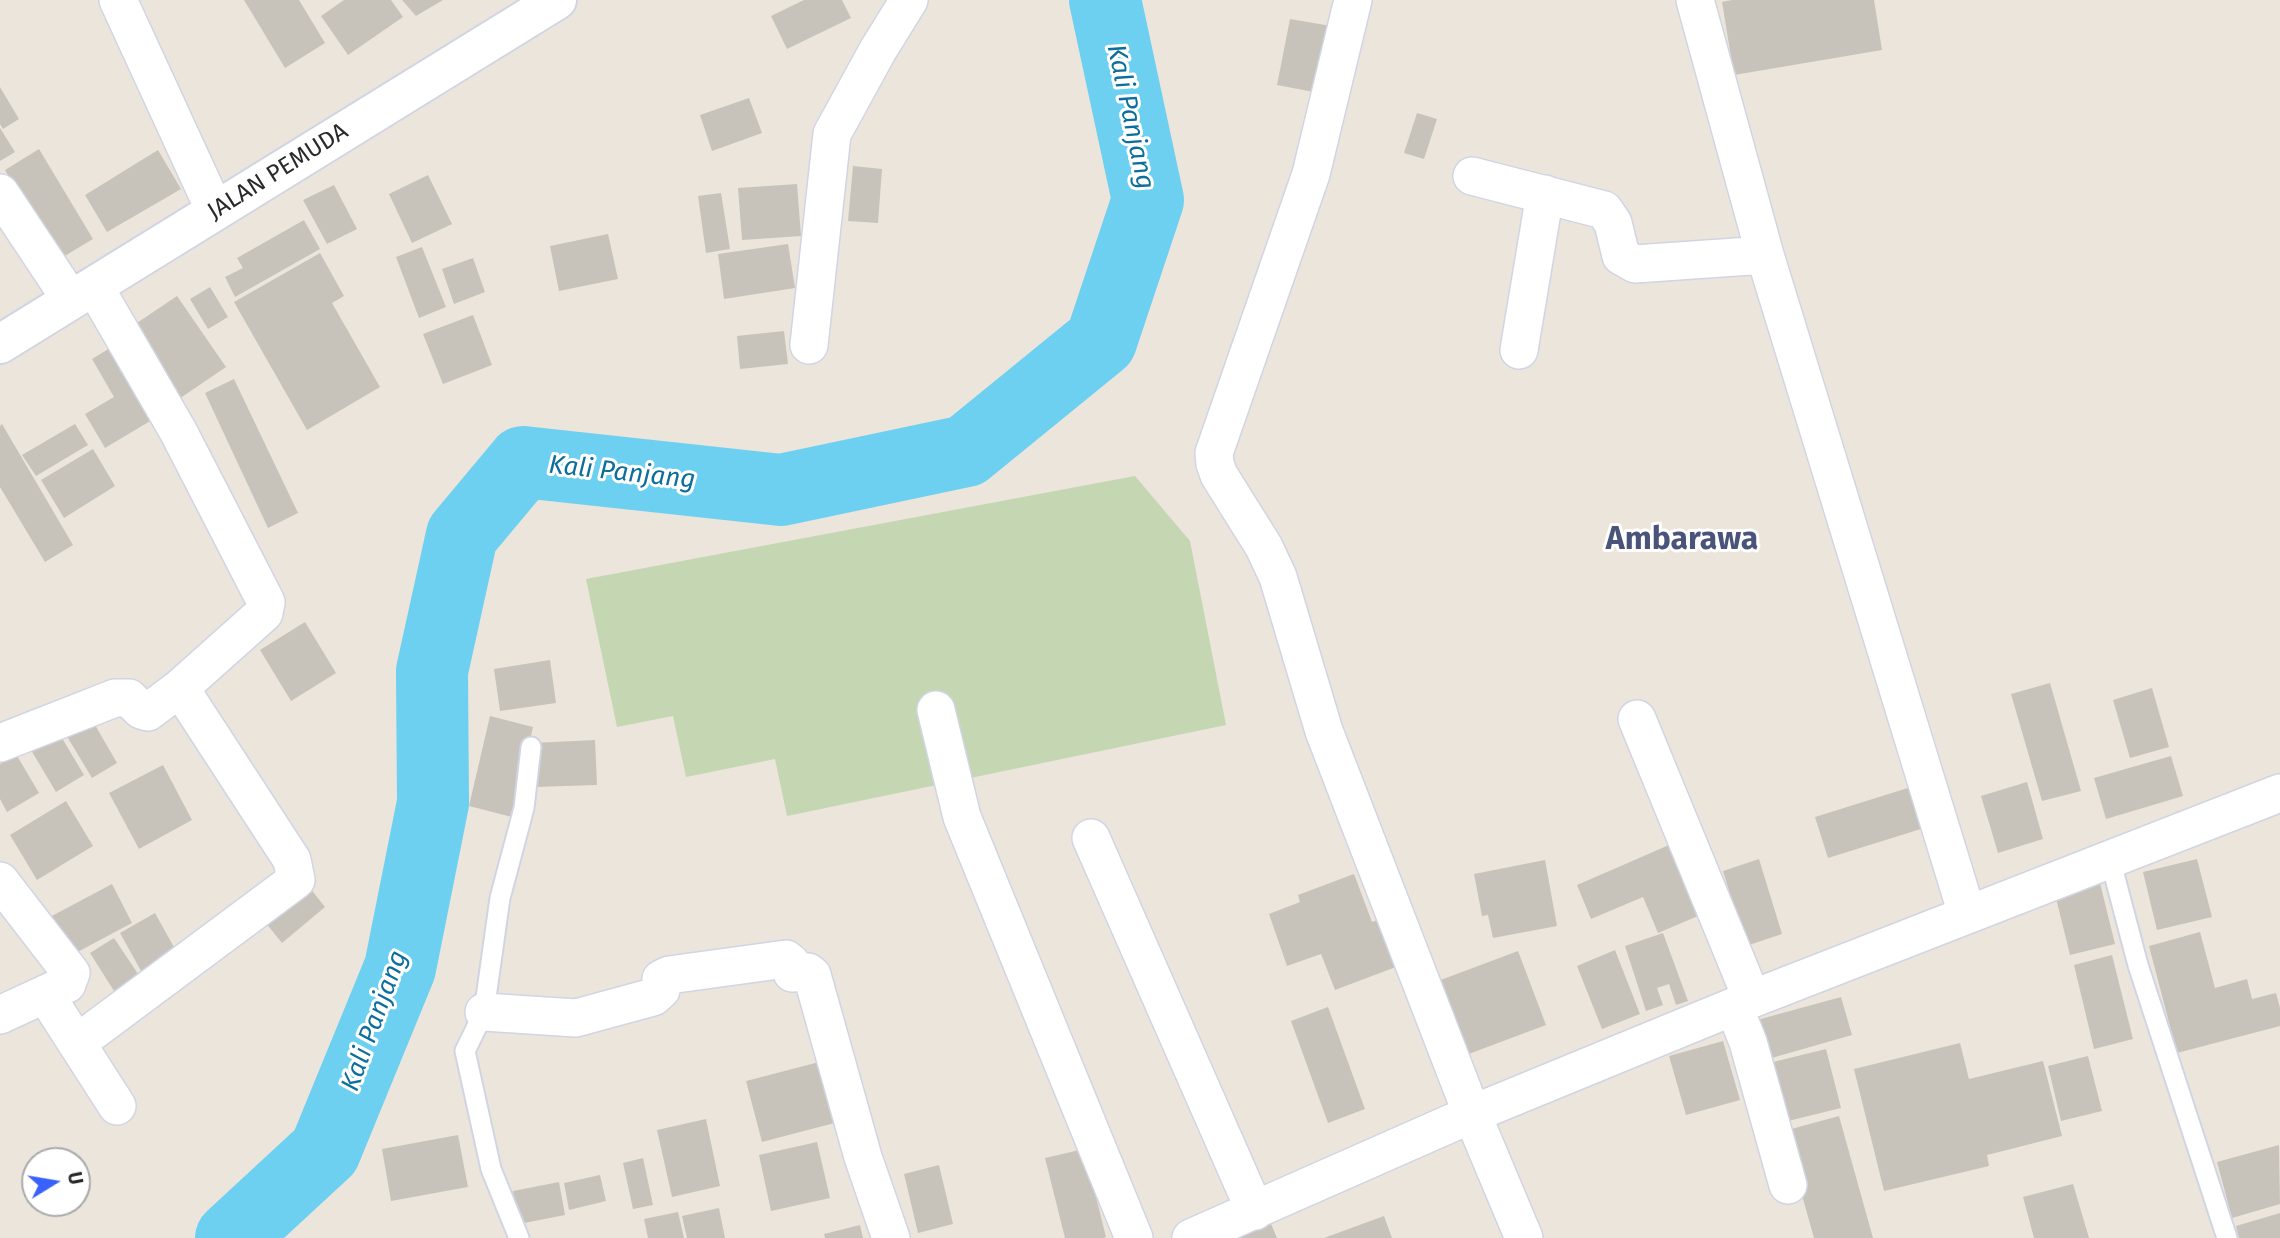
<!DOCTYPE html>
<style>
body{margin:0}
#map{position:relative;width:2280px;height:1238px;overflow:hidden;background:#ece5dc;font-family:"Fira Sans",sans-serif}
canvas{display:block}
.north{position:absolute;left:21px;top:1147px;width:70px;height:70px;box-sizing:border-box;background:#fff;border:2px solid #aaa;border-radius:50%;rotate:79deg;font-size:19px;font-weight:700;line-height:28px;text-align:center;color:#2a2a2a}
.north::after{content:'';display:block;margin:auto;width:24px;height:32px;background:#3961fc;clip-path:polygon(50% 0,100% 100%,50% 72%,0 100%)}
</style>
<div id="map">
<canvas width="2280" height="1238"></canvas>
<div class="north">U</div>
</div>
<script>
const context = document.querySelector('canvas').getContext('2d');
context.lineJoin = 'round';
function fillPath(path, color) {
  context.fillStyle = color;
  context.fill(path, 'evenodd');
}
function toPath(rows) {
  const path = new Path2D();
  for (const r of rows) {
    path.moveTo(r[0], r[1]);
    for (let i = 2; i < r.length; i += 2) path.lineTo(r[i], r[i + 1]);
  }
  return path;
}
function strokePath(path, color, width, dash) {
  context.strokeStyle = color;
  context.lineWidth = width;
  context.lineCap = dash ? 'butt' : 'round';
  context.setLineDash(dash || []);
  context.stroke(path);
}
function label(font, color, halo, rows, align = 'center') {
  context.font = font + ' "Fira Sans",sans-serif';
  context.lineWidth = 6;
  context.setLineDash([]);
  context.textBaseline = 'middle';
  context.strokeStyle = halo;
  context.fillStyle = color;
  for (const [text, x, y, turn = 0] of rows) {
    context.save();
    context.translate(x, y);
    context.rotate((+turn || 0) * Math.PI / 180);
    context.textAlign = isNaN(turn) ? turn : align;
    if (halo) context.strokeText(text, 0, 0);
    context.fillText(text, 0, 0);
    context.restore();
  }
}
fillPath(toPath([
 [1135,476,1190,541,1226,725,787,816,775,759,686,777,673,716,617,727,586,579]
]), '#c5d6b2');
strokePath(toPath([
 [231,1238,325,1151,400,968,433,803,432,671,462,535,523,462,781,490,966,451,1101,341,1148,200,1105,0]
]), '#6dd0f0', 72);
fillPath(toPath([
 [244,0,299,0,325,43,285,68],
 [344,0,391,0,403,17,348,55,321,16],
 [402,0,443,0,416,16],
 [804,0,842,0,851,18,787,49,771,16],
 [1732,0,1874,0,1882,50,1734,75,1722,2],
 [1290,19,1337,27,1324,94,1277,85],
 [0,87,19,119,3,129,0,124],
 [749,98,762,133,712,151,700,115],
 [1417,113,1437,119,1424,159,1404,153],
 [0,128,15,152,0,161],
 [39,149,93,239,58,260,5,170],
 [158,150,181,189,107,232,85,195],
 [853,166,882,169,878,223,848,221],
 [428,175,452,224,412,243,389,194],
 [797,184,801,236,742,240,738,188],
 [334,185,357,229,327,244,303,200],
 [721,193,730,249,706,253,698,196],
 [304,220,320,249,235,297,225,277,243,268,237,258],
 [608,234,618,279,559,291,550,246],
 [788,244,795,288,724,299,718,254],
 [422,247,446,307,419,318,396,257],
 [320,253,344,296,332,303,380,387,307,430,234,302],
 [473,258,485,292,454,304,442,269],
 [210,287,228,317,208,329,190,299],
 [177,296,226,367,173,403,125,331],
 [473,315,492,365,443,384,423,334],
 [784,331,788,364,740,369,737,336],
 [115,345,157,417,105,448,85,414,114,397,92,359],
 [234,379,298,513,268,528,205,393],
 [2,424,73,545,45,562,0,487,0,426],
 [75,424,88,445,36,476,22,455],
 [93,449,115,486,64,518,41,480],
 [305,622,336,673,291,701,260,650],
 [550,660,556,703,500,711,494,669],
 [2050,683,2081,791,2042,801,2011,694],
 [2152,688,2169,747,2130,758,2113,700],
 [490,716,533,727,512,817,469,806],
 [91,718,117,763,92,778,65,733],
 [56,728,84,775,56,792,28,745],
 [595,740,597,785,535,787,533,743],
 [16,754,39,793,7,812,0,799,0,764],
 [2171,756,2183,796,2106,819,2094,778],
 [163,765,192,820,139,849,109,793],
 [2027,782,2043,839,1998,853,1981,796],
 [1911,787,1924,828,1828,858,1815,817],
 [66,801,93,846,37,880,10,835],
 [1669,845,1698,916,1658,933,1643,897,1591,919,1577,885],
 [1759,859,1782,934,1746,946,1723,871],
 [2197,859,2212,917,2157,930,2143,872],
 [1545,860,1557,926,1493,938,1488,915,1482,916,1474,874],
 [1354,874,1372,922,1383,918,1401,965,1335,990,1321,954,1287,966,1269,914,1300,902,1298,895],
 [2098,875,2115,944,2070,955,2053,886],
 [305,882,325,907,282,943,261,917],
 [112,884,132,923,70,956,50,917],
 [155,913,180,958,145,978,120,933],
 [2200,932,2215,988,2247,979,2252,999,2276,993,2280,1008,2280,1026,2177,1053,2149,946],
 [1663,933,1688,1001,1676,1005,1669,984,1657,988,1663,1005,1646,1011,1625,946],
 [114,938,146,986,121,1002,90,953],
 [1615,950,1640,1014,1602,1029,1577,966],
 [1518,951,1546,1025,1458,1058,1430,984],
 [2112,955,2133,1039,2094,1049,2074,965],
 [1841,997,1852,1035,1768,1059,1757,1020],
 [1328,1007,1365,1109,1328,1123,1291,1021],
 [1723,1041,1740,1100,1686,1115,1669,1056],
 [1960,1043,1969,1079,2043,1061,2062,1136,1987,1155,1989,1166,1884,1191,1854,1069],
 [1826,1049,1841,1108,1780,1123,1765,1064],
 [2088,1056,2102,1111,2061,1121,2048,1066],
 [827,1060,842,1121,762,1142,746,1081],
 [1839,1116,1873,1238,1814,1238,1784,1131],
 [706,1119,720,1186,672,1197,657,1130],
 [458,1135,468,1187,391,1201,382,1149],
 [817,1142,830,1198,771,1211,759,1155],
 [2279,1145,2280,1204,2232,1218,2217,1162],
 [1084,1149,1106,1237,1104,1238,1065,1238,1045,1158],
 [643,1158,653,1205,633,1209,623,1163],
 [939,1165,953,1224,918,1233,904,1174],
 [600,1175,606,1201,569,1210,564,1183],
 [559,1182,565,1215,519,1224,513,1191],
 [2073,1184,2089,1238,2034,1238,2023,1197],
 [719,1208,725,1238,687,1238,682,1216],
 [678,1212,684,1238,648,1238,644,1219],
 [2280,1213,2280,1238,2239,1238,2236,1226],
 [1384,1216,1392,1238,1324,1238],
 [1268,1217,1277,1238,1217,1238],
 [860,1225,863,1238,825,1238,824,1234]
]), '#c7c3ba');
const lane = toPath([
 [2110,859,2138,965,2227,1238],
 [519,1238,491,1169,465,1051,484,1012,500,898,524,808,531,747]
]);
const street = toPath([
 [118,0,215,211],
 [1353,0,1311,174,1214,453,1215,464,1219,475,1264,547,1278,577,1324,731,1472,1114,1524,1238],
 [1695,0,1765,255,1967,914],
 [1472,176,1604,210,1613,223,1621,256,1635,264,1765,255],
 [0,193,71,300],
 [94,286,178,431,266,602,264,613,180,688],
 [809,345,832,134,878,50,909,0],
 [1519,350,1545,194],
 [936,710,962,817,1134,1238],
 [1637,719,1752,999],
 [0,743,115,698,129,698,141,710,148,712,180,688,292,860,296,880,77,1043],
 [1091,838,1255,1211],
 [0,881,71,973,67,984,0,1015],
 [45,994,117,1106],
 [1734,1007,1748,1042,1788,1185],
 [484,1012,576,1018,653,997,661,990,661,979,669,975,786,959,791,963,792,973,808,972,812,975,863,1157,891,1238],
 [1191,1238,1472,1114,1752,999,2280,793]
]);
const secondary = toPath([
 [0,344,557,0]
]);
strokePath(lane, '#d1d5e3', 23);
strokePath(street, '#d1d5e3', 40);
strokePath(secondary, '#d1d5e3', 42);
strokePath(lane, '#fff', 19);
strokePath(street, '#fff', 37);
strokePath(secondary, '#fff', 38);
label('24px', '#2a2a2a', '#fff', [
 ["JALAN PEMUDA",278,172,-32]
]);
label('italic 26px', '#0b6e9d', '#fff', [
 ["Kali Panjang",1130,117,78],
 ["Kali Panjang",622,473,6],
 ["Kali Panjang",375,1021,-70]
]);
label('bold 32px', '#4a547b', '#fff', [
 ["Ambarawa",1682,540]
]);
</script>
